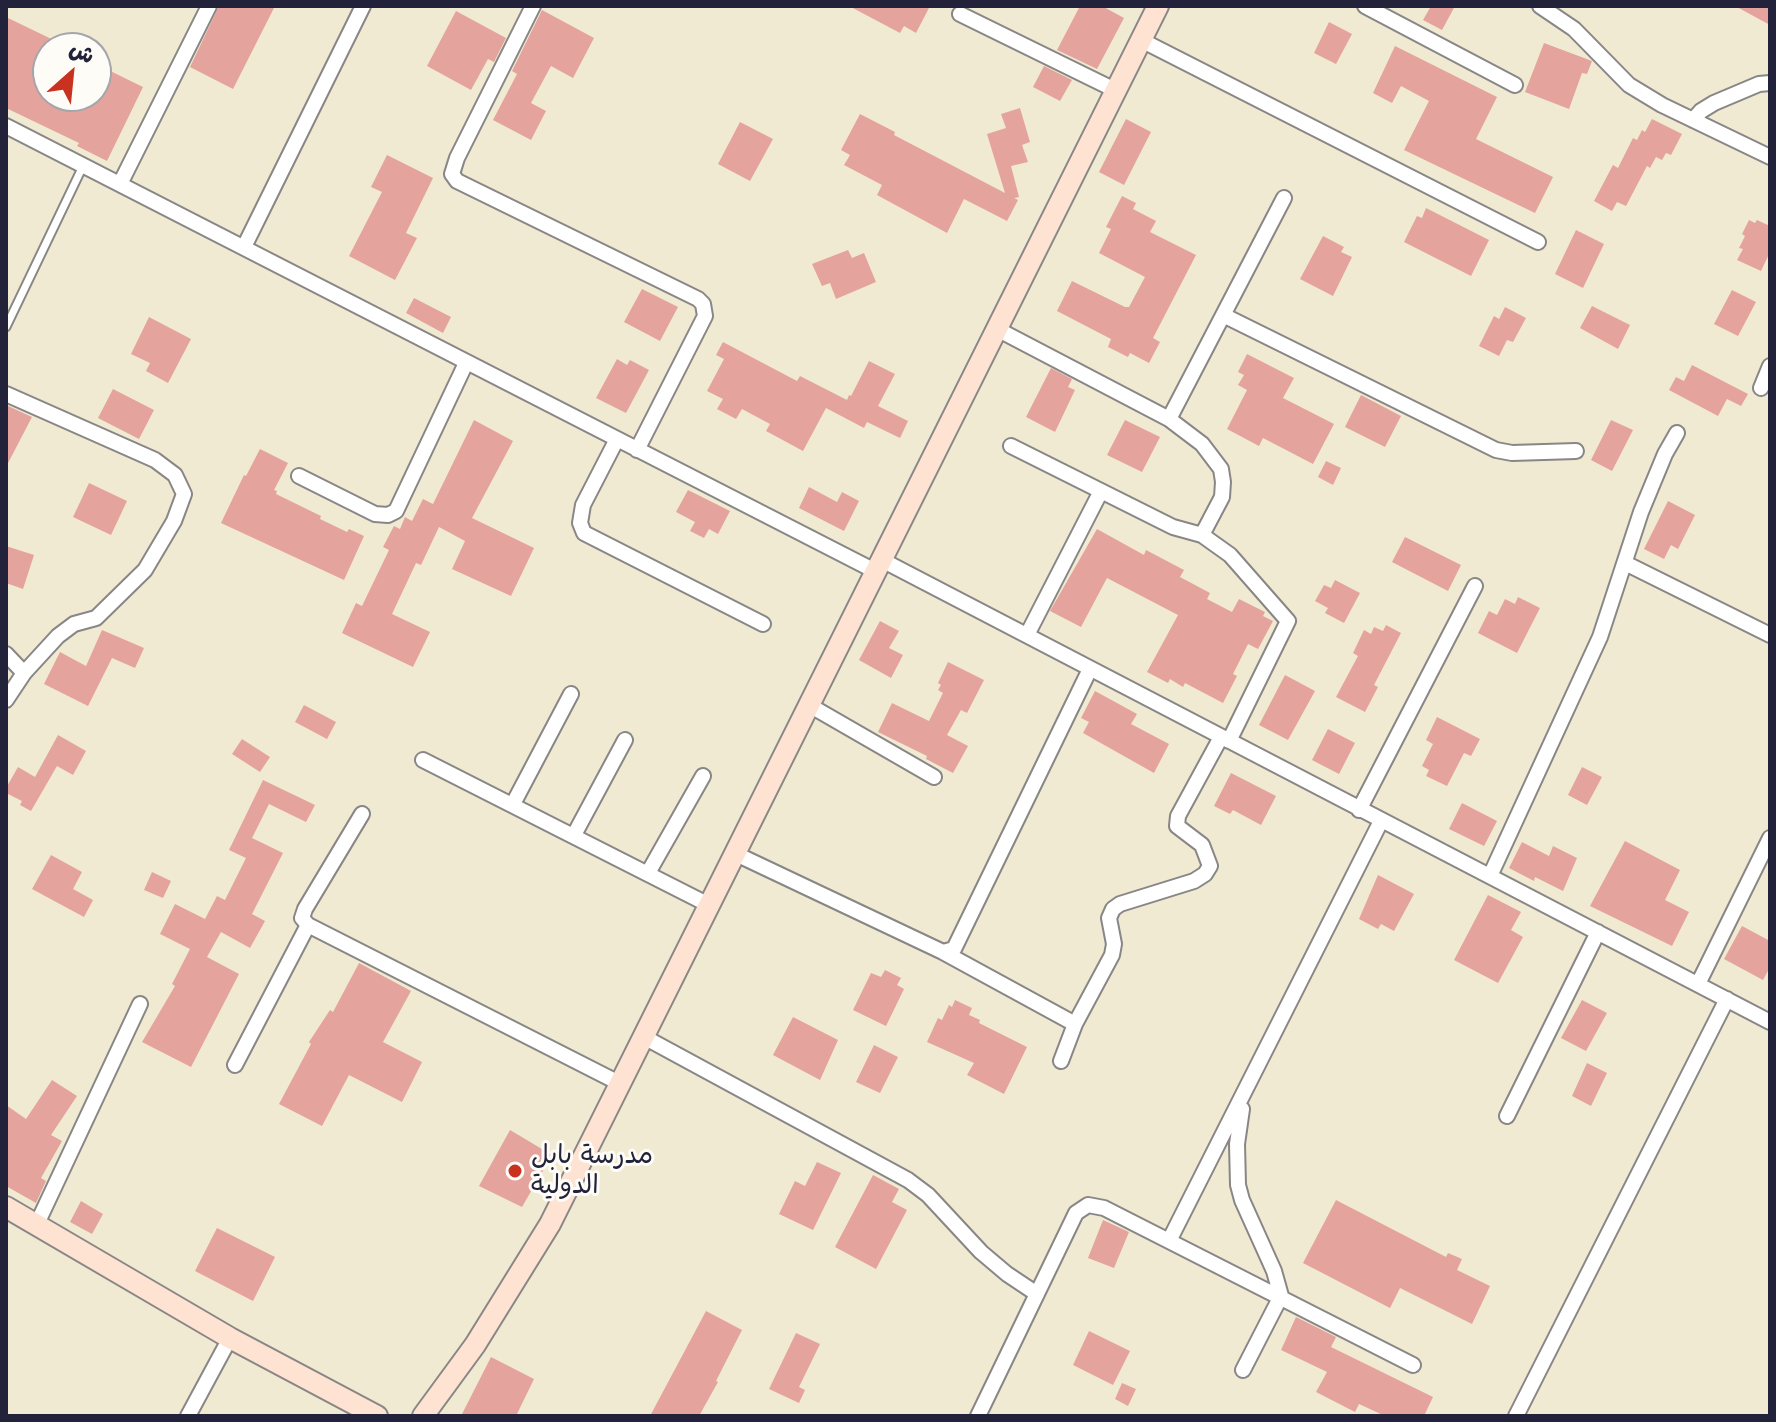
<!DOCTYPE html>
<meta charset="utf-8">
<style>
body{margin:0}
#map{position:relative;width:1776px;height:1422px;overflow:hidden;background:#f0ead2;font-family:"Comic Neue","Playpen Sans Arabic",sans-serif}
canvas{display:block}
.frame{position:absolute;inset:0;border:8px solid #22223b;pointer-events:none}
.north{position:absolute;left:32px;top:32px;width:80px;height:80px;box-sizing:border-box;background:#fdfcf7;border:2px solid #a5a5ac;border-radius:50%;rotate:27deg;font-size:22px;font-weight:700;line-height:32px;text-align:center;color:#22223b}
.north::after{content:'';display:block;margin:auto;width:28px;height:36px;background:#c8321e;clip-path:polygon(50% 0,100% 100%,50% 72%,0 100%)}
</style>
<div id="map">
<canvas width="1776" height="1422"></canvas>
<div class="frame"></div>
<div class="north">ش</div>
</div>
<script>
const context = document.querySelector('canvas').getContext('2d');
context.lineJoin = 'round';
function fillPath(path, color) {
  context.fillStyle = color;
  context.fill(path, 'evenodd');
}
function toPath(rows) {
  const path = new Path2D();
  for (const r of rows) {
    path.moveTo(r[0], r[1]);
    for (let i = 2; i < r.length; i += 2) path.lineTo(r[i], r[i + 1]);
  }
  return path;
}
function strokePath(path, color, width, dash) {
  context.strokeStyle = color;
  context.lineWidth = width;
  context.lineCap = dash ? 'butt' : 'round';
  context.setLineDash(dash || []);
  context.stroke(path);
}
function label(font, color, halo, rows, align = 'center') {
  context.font = font + ' "Comic Neue","Playpen Sans Arabic",sans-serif';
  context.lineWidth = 6;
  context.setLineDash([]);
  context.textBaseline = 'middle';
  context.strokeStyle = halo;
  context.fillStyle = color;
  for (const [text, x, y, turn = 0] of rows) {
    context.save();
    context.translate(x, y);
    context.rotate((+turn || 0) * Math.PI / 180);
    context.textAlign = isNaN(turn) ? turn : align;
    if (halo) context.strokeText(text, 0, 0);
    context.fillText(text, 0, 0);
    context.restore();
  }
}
fillPath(toPath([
 [219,6,275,6,233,89,190,67],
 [849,6,930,6,916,33,904,26,900,33],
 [1080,6,1102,6,1124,18,1097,69,1057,50],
 [1431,6,1455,6,1442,30,1423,20],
 [1735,6,1770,6,1770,25],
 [542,10,594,38,573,78,551,66,531,103,546,111,531,140,493,120,517,74,512,71],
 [456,11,506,38,494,62,488,59,471,90,427,66],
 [6,17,70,48,48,48,48,96,96,96,96,64,143,87,107,161,77,146,79,143,6,108],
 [1329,22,1352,34,1336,64,1314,53],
 [1544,43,1592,61,1587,74,1582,73,1569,109,1525,92],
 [1395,46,1497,97,1476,139,1553,177,1535,213,1404,150,1429,101,1401,86,1392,103,1373,93],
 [1044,66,1072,80,1060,101,1033,87],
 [1020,108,1030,142,1022,145,1028,162,1011,166,1019,197,1014,198,1018,200,1007,221,964,199,947,233,877,195,882,185,844,165,850,155,841,150,860,114,895,132,894,135,1005,193,987,134,1006,128,1001,114],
 [1126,119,1151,132,1124,185,1099,172],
 [1652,119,1682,134,1671,155,1666,153,1662,160,1656,157,1650,168,1647,166,1626,206,1617,202,1612,211,1594,201,1613,165,1618,168,1633,138,1637,140,1642,130,1645,132],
 [740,122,773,139,750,181,718,164],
 [387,155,433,178,406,233,417,238,395,280,349,256,382,192,371,187],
 [1122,196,1136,203,1133,209,1156,221,1150,232,1196,255,1153,338,1160,342,1149,363,1130,353,1128,357,1108,347,1111,339,1057,311,1072,281,1125,307,1129,307,1145,277,1099,253,1111,229,1106,227],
 [1426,208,1489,240,1471,276,1404,242,1417,216,1422,218],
 [1749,220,1755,223,1757,220,1770,226,1770,252,1761,271,1737,260,1743,249,1739,248,1745,236,1742,234],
 [1576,230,1604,244,1583,288,1555,274],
 [1323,236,1344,247,1341,252,1352,257,1333,296,1300,279],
 [848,250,852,258,864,253,876,282,836,299,830,283,822,286,812,264],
 [642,289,678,307,660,341,624,322],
 [1732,290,1756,302,1738,336,1714,324],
 [414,298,451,317,443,333,406,313],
 [1592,306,1630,325,1618,349,1580,328],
 [1505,307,1526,318,1513,342,1507,340,1499,356,1479,346,1494,316,1499,319],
 [149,317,191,339,168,383,146,371,150,363,131,354],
 [723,342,797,381,800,376,847,400,849,395,851,396,869,361,895,374,878,406,908,421,900,438,867,422,864,428,826,408,803,451,766,431,770,424,742,409,736,419,717,409,723,399,707,391,724,359,716,355],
 [1247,354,1294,378,1283,398,1334,424,1313,464,1263,438,1259,446,1227,429,1247,390,1238,385,1244,375,1238,372],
 [617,359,627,365,630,360,649,370,626,413,596,398],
 [1692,365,1748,394,1741,406,1727,399,1718,416,1669,390,1676,377,1684,381],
 [1051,368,1072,379,1068,387,1075,390,1055,432,1026,417],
 [113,389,154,410,139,439,98,418],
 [1361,395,1401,416,1385,447,1345,427],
 [6,405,32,417,6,467],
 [474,420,513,441,472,518,534,548,511,596,452,569,465,541,439,527,421,565,416,563,392,614,430,632,413,667,342,633,356,603,362,606,389,550,383,547,394,526,400,529,405,517,412,521,423,499,433,504],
 [1125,420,1160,437,1142,472,1107,455],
 [1611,420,1633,430,1612,471,1591,460],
 [260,449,288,463,274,490,277,491,276,494,321,516,320,519,347,532,349,529,364,536,344,580,221,523,244,475,246,476],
 [1326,461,1341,468,1333,485,1318,477],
 [89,483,127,501,111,535,73,517],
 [809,487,837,502,842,492,859,501,844,531,799,508],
 [688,490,730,511,718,534,709,529,704,538,690,531,695,522,676,512],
 [1668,501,1695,515,1678,549,1671,545,1664,559,1644,549],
 [1097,529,1144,555,1146,550,1184,570,1180,577,1210,593,1207,599,1232,612,1239,599,1265,612,1263,616,1273,621,1258,649,1248,644,1233,674,1237,676,1223,703,1185,683,1183,687,1170,679,1168,683,1147,672,1178,615,1107,578,1081,627,1050,611],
 [1405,537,1461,565,1448,591,1392,562],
 [6,546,34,555,23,589,6,583],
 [1335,580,1360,593,1344,623,1325,613,1328,608,1315,601,1324,585,1331,588],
 [1518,597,1540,608,1517,653,1478,633,1489,611,1497,615,1505,599,1515,604],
 [880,621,899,631,889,648,903,655,891,678,859,660],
 [1386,625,1401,633,1374,685,1378,687,1365,712,1336,697,1358,656,1353,653,1364,630,1371,634,1374,627,1383,631],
 [102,630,144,648,135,668,112,658,88,706,44,684,60,652,86,666],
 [948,662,984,680,967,713,961,710,947,735,968,746,953,773,926,759,927,756,878,732,892,703,929,721,943,693,938,690,941,685,938,683],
 [1285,675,1315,691,1288,740,1259,725],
 [1095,691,1137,714,1131,724,1169,744,1154,773,1083,733,1089,722,1081,718],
 [304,705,336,722,327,739,295,722],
 [1437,717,1480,739,1471,756,1464,753,1447,786,1426,776,1429,770,1422,766,1433,744,1426,740],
 [1328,729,1355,743,1339,774,1312,760],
 [58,735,86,751,73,775,57,766,31,811,20,805,22,801,6,793,6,788,18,767,35,777],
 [242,739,270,757,260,772,232,754],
 [1582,767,1602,777,1587,805,1568,795],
 [1231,773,1276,796,1261,825,1233,810,1230,814,1214,806],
 [263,780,315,805,306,822,269,804,252,838,283,853,252,914,265,921,250,948,221,932,207,957,239,974,191,1067,142,1042,175,986,172,984,190,949,160,934,175,904,205,919,217,896,225,900,246,858,229,850],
 [1462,803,1497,821,1484,846,1449,829],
 [1625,841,1680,870,1665,900,1689,912,1672,946,1590,906],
 [1522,842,1549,856,1553,846,1577,858,1563,891,1535,877,1534,881,1509,868],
 [51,855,82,872,73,889,93,900,84,917,32,889],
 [152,872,171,881,163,898,144,890],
 [1378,875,1414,894,1394,931,1381,924,1378,929,1359,919],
 [1488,895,1521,912,1511,930,1523,937,1498,983,1454,960],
 [1742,926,1770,941,1770,967,1763,980,1724,959],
 [359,963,411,991,383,1042,422,1062,402,1102,349,1075,322,1126,279,1104,311,1044,309,1042,330,1010,333,1012],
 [885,970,901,978,897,985,904,989,886,1026,853,1010,871,973,881,977],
 [955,1000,972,1008,969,1015,980,1020,979,1023,1027,1047,1004,1094,967,1075,974,1063,927,1042,938,1018,942,1020,949,1005,952,1007],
 [1582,1000,1607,1013,1586,1051,1561,1038],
 [793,1017,838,1040,820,1080,773,1055],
 [874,1045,898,1057,880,1093,856,1082],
 [1587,1063,1607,1073,1591,1106,1572,1096],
 [52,1080,77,1096,51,1135,62,1141,41,1178,46,1181,36,1203,6,1186,6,1105,26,1119],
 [510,1130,552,1155,522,1207,479,1186],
 [817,1162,841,1173,813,1230,779,1214,795,1181,805,1186],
 [873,1175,899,1189,892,1202,907,1210,876,1269,835,1247],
 [1336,1200,1446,1257,1448,1253,1462,1259,1457,1270,1490,1286,1472,1324,1400,1288,1390,1308,1303,1263],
 [81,1201,103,1214,92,1234,70,1222],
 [1103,1220,1129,1232,1114,1268,1088,1258],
 [217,1228,275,1257,253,1301,195,1271],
 [706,1311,742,1330,716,1381,718,1382,699,1416,650,1416],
 [1296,1317,1336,1337,1331,1347,1433,1397,1424,1416,1385,1416,1359,1404,1355,1412,1316,1392,1327,1372,1281,1350],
 [1089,1331,1130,1351,1113,1385,1073,1365],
 [796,1333,820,1344,799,1387,805,1390,799,1403,769,1389],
 [491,1357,534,1379,516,1416,461,1416],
 [1122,1383,1136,1389,1128,1406,1115,1399]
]), '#e5a39d');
const service = toPath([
 [6,327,83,166]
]);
const minor = toPath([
 [533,6,457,158,452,174,457,181,698,299,703,304,705,316,637,450],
 [1365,6,1515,85],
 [1540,6,1574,29,1629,85,1662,105,1770,157],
 [960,14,1115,90],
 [1141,40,1538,242],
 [1693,120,1701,111,1714,103,1759,84,1770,83],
 [6,126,875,571],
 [120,184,209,6],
 [244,247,363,6],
 [1223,315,1496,450,1512,453,1576,451],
 [995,328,1169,419,1202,444,1221,469,1223,482,1222,497,1202,535],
 [1761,388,1770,366],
 [6,394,155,460,175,475,184,494,174,521,145,570,96,618,74,624,58,636,24,673,6,700],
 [1169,419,1284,198],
 [617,439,583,505,580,523,584,533,763,624],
 [1011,446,1173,527,1202,535,1230,555,1288,621,1229,741],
 [299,476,375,514,388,515,396,511,466,363],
 [880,559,1770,1022],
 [1625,563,1770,635],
 [1027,635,1101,491],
 [6,654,24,673],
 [809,705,934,777],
 [423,760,709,905],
 [513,804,571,694],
 [1359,810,1475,586],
 [362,814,305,909,302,918,308,925,621,1084],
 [574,835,625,740],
 [736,854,943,952,954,949,1090,669],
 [648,873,703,776],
 [1490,876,1600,637,1641,512,1665,454,1677,433],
 [943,952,1075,1024],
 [1698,984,1770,838],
 [644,1037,908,1180,928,1195,981,1252,1007,1274,1037,1294],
 [1061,1061,1075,1024,1112,955,1114,944,1109,918,1113,909,1120,904,1194,881,1205,874,1210,866,1202,845,1177,826,1178,816,1221,737],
 [235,1065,308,925],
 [1242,1109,1237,1144,1238,1185,1242,1200,1274,1271,1281,1296,1243,1370],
 [1507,1116,1598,932],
 [36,1226,140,1004],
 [1169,1241,1381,821],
 [188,1416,230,1338],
 [978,1416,1076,1213,1088,1205,1104,1208,1413,1365],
 [1516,1416,1727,999]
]);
const secondary = toPath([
 [6,1207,230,1338,377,1416],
 [423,1416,475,1345,550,1224,1158,6]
]);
strokePath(service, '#898686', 11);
strokePath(minor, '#898686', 18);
strokePath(secondary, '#898686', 24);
strokePath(service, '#fff', 7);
strokePath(minor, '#fff', 14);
strokePath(secondary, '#fee3d2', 20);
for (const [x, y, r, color] of [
 [515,1171,8,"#c8321e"]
]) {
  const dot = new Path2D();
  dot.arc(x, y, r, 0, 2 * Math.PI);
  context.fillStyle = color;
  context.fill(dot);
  strokePath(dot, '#fdfcf7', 3);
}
label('26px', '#22223b', '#fdfcf7', [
 ["مدرسة بابل",531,1156],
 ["الدولية",531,1186]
], 'left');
</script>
